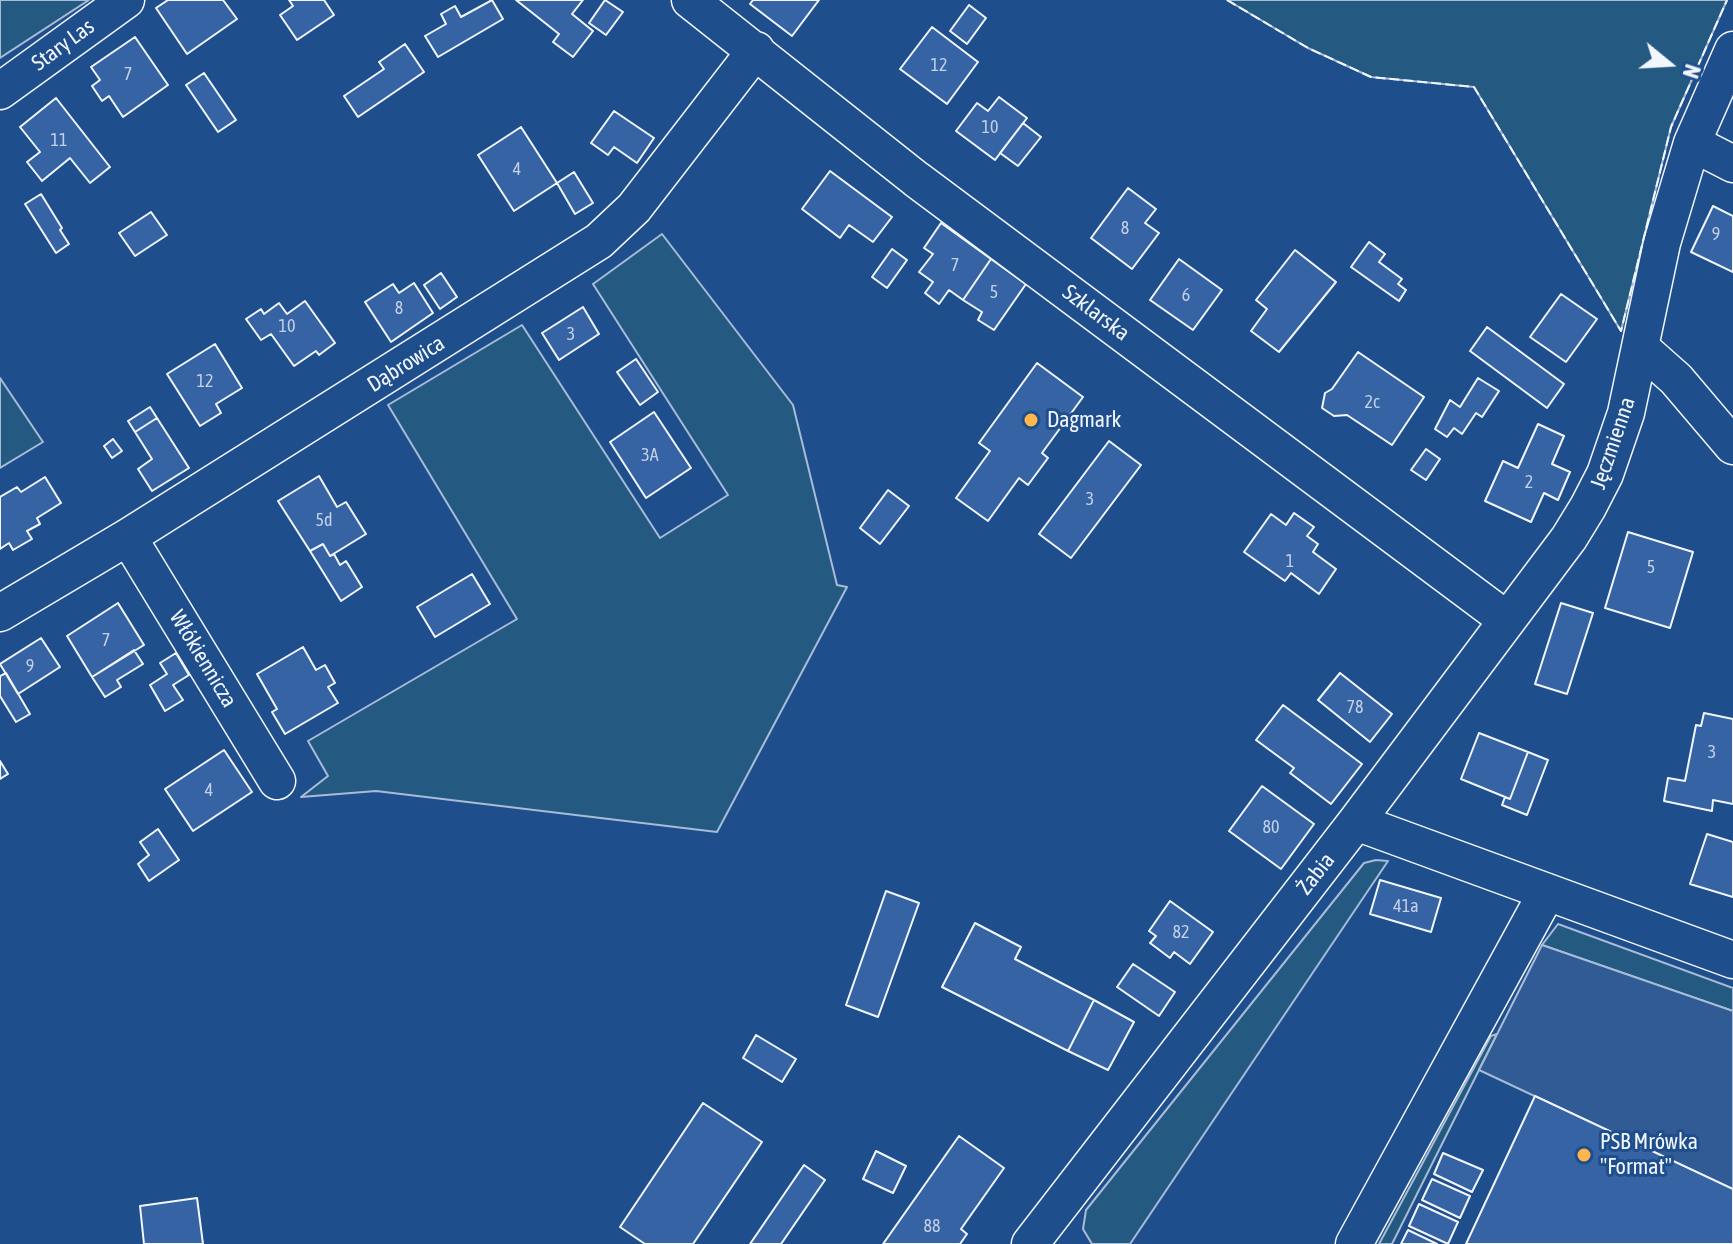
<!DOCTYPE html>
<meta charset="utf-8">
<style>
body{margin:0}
#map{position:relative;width:1733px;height:1244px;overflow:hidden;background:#1f4e8c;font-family:"Asap Condensed",sans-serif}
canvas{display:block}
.north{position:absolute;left:1629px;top:24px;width:80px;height:80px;-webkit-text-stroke:6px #1f4e8c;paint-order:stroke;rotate:108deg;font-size:22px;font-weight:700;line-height:32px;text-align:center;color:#f2f6ff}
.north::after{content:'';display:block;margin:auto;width:28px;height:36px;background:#f2f6ff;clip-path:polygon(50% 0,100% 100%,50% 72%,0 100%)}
</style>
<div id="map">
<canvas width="1733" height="1244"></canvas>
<div class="north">N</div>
</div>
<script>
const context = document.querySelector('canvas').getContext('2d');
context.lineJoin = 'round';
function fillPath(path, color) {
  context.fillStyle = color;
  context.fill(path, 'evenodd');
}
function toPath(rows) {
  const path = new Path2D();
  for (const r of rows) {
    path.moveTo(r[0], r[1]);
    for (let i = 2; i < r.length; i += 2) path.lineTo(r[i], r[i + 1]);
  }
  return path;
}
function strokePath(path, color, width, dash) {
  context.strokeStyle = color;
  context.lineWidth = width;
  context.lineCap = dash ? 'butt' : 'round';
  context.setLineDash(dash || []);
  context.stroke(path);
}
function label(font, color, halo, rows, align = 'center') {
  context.font = font + ' "Asap Condensed",sans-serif';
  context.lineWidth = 6;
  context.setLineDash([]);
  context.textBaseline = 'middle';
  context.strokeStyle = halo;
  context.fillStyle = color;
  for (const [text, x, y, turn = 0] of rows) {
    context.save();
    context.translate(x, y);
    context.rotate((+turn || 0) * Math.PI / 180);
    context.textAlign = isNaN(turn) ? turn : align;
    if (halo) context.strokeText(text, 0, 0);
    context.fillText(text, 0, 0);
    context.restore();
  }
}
const green = toPath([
 [0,0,89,0,0,58,0,0],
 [1227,0,1727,0,1671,127,1621,331,1474,87,1371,77,1308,48,1227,0],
 [662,234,793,405,837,585,847,587,717,832,376,791,301,797,328,776,308,741,517,619,388,405,522,325,660,538,728,495,593,284,662,234],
 [0,378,43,442,0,468,0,378],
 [1376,860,1388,861,1130,1244,1092,1244,1083,1229,1086,1210,1364,863,1376,860],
 [1558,924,1733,988,1733,1011,1542,945,1558,924],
 [1497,1034,1392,1244,1379,1244,1491,1036,1497,1034]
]);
fillPath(green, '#245a82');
strokePath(green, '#a8bbd7', 2);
const parking = toPath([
 [1542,945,1733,1011,1733,1189,1479,1070,1542,945]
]);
fillPath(parking, '#305b95');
strokePath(parking, '#a8bbd7', 2);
const building = toPath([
 [168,0,223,0,237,19,187,54,156,8,168,0],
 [289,0,324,0,334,15,297,40,280,15,293,6,289,0],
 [492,0,503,19,438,57,425,36,446,24,441,14,455,6,461,17,492,0],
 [516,0,583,0,572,14,593,31,573,57,553,42,559,34,516,0],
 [605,0,623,12,606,35,589,23,605,0],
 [753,0,819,0,792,36,750,4,753,0],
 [969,5,986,18,967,44,950,31,969,5],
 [932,27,978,62,947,104,900,69,932,27],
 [135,37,168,85,123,117,109,96,102,101,92,86,100,80,91,67,135,37],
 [405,44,424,72,358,117,344,96,384,69,379,62,405,44],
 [204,73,236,120,218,132,186,85,204,73],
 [999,97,1027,118,995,160,956,131,977,103,988,111,999,97],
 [56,98,110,167,90,183,70,158,42,181,27,162,40,152,20,127,56,98],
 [614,111,654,138,637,163,614,147,608,155,591,143,614,111],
 [1023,123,1041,137,1018,166,1000,153,1023,123],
 [521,127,557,183,514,211,478,155,521,127],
 [830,171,892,217,873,242,849,225,840,238,802,209,830,171],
 [574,172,593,203,575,214,557,183,574,172],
 [1128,188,1156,209,1145,223,1159,233,1132,269,1091,238,1128,188],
 [41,194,62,228,60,230,69,244,56,253,25,204,41,194],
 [1713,206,1733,216,1733,272,1691,252,1713,206],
 [151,212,167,235,135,256,119,233,151,212],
 [941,223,991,259,963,300,949,290,939,304,925,293,933,282,919,272,933,254,924,248,941,223],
 [1369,242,1385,254,1379,262,1402,279,1398,284,1406,290,1399,301,1351,267,1369,242],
 [892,249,907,260,887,288,872,277,892,249],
 [1295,250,1336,282,1279,352,1251,331,1267,309,1256,300,1295,250],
 [991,259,1026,284,994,330,978,320,982,312,963,300,991,259],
 [1179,259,1222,290,1193,330,1150,300,1179,259],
 [441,273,457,297,440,309,424,285,441,273],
 [414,283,433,313,391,342,365,302,393,284,399,293,414,283],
 [1561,294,1597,319,1566,362,1530,337,1561,294],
 [305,301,335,343,319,355,316,351,294,366,271,334,261,340,246,319,261,309,264,314,279,303,287,314,305,301],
 [583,307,599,334,559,360,542,333,583,307],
 [1487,327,1564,384,1547,408,1470,351,1487,327],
 [215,344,242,388,216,404,221,413,200,426,167,374,215,344],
 [1358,352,1424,397,1392,445,1347,415,1334,416,1322,408,1325,393,1332,389,1358,352],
 [636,359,658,392,640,405,617,372,636,359],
 [1037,363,1083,397,1042,453,1048,458,1028,485,1019,478,988,521,956,498,990,451,979,443,1037,363],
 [1478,378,1499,391,1482,417,1476,413,1462,434,1454,428,1447,437,1435,429,1450,400,1460,407,1478,378],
 [150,407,157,418,135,432,128,421,150,407],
 [654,412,691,468,646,498,610,442,654,412],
 [157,418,189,468,152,491,138,469,152,459,135,432,157,418],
 [1538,424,1564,436,1552,464,1570,472,1558,500,1544,493,1531,522,1485,501,1503,461,1518,468,1538,424],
 [113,439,122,451,112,458,104,446,113,439],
 [1109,441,1141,465,1071,558,1039,534,1109,441],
 [1426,449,1440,459,1426,480,1411,470,1426,449],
 [319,476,337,507,346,502,366,534,330,556,323,544,310,551,278,501,319,476],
 [45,477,61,503,37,518,40,524,27,531,32,539,13,550,9,543,0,549,0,497,17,487,21,492,45,477],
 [888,490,909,506,880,544,860,528,888,490],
 [1294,513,1314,527,1307,536,1318,544,1313,552,1336,569,1319,594,1291,573,1285,581,1244,552,1271,514,1286,525,1294,513],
 [1628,532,1693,552,1670,628,1605,608,1628,532],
 [323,544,330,556,334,554,340,565,346,561,362,587,341,601,310,551,323,544],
 [472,574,490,604,435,637,417,607,472,574],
 [118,603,144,645,92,677,67,636,118,603],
 [1561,603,1593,613,1567,694,1535,684,1561,603],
 [41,638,60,667,18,694,0,664,41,638],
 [303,647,316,670,325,665,335,683,328,687,338,703,285,734,272,712,277,709,257,674,303,647],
 [134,650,143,664,117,680,121,687,105,697,92,677,134,650],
 [176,653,189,675,173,685,183,700,165,711,150,685,167,674,160,663,176,653],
 [6,673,30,714,16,722,0,696,0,676,6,673],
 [1340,673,1392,714,1370,742,1318,700,1340,673],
 [1283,705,1362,764,1331,804,1290,773,1294,768,1256,740,1283,705],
 [1704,713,1733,719,1733,804,1713,800,1712,811,1664,801,1668,778,1685,781,1696,725,1701,726,1704,713],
 [1479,733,1528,752,1510,799,1461,779,1479,733],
 [224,750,252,792,193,831,165,789,224,750],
 [1528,752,1548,760,1527,815,1502,805,1505,797,1510,799,1528,752],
 [0,761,8,774,0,779,0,761],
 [1262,786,1314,824,1281,869,1229,831,1262,786],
 [158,829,179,860,149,881,138,864,149,855,140,842,158,829],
 [1707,834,1733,842,1733,897,1690,884,1707,834],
 [1380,880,1441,898,1431,932,1370,914,1380,880],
 [886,891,919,903,878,1017,846,1005,886,891],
 [1170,901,1213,932,1190,964,1174,952,1170,958,1150,943,1156,936,1149,931,1170,901],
 [975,923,1021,947,1015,959,1094,1000,1068,1051,942,987,975,923],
 [1133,964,1175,992,1159,1016,1117,987,1133,964],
 [1094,1000,1134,1022,1108,1070,1068,1051,1094,1000],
 [756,1035,796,1059,782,1082,743,1058,756,1035],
 [1535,1096,1733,1189,1733,1244,1466,1244,1535,1096],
 [703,1103,762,1142,693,1244,645,1244,620,1227,703,1103],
 [959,1136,1004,1168,961,1229,967,1234,960,1244,883,1244,959,1136],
 [876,1151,906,1166,893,1193,863,1179,876,1151],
 [1443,1153,1483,1170,1472,1192,1434,1174,1443,1153],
 [804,1165,825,1180,781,1244,750,1244,804,1165],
 [1432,1179,1470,1196,1460,1218,1422,1200,1432,1179],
 [197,1198,203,1244,144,1244,140,1206,197,1198],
 [1419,1204,1458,1222,1448,1244,1409,1226,1419,1204],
 [1408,1230,1437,1244,1401,1244,1408,1230]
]);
fillPath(building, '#3563a3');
strokePath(building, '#f2f6ff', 2);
const minor = toPath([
 [690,0,916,179,1507,620],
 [0,91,126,0],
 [1692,143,1733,164],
 [1641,348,1676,379,1733,446],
 [128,537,277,781],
 [0,613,128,537,599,241,634,208,756,50],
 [1356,822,1733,960],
 [1030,1244,1356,822,1569,538,1588,507,1605,474,1626,413,1662,243,1692,143,1733,50],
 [1354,1244,1547,892]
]);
strokePath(minor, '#f2f6ff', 39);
strokePath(minor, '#1f4e8c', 36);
strokePath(toPath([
 [1227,0,1308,48,1371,77,1474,87,1621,331,1671,127,1727,0]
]), '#f2f6ff', 2, [10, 4]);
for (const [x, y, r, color] of [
 [1031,420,8,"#ffb74d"],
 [1584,1155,8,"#ffb74d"]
]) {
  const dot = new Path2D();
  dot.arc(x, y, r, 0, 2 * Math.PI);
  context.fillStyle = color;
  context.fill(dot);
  strokePath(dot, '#1f4e8c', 3);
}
label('18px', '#c3d1e8', null, [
 ["12",939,65],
 ["7",128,74],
 ["10",990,127],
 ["11",59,140],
 ["4",517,169],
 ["8",1125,228],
 ["9",1716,234],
 ["7",955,265],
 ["5",994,292],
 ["6",1186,295],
 ["8",399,308],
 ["10",287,326],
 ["3",571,334],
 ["12",205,381],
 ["2c",1372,402],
 ["3A",650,455],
 ["2",1529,482],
 ["3",1090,499],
 ["5d",324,520],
 ["1",1290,561],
 ["5",1651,567],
 ["7",106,640],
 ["9",30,666],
 ["78",1355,707],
 ["3",1712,752],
 ["4",209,790],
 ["80",1271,827],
 ["41a",1406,906],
 ["82",1181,932],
 ["88",932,1226]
]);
label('22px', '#f2f6ff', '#1f4e8c', [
 ["Stary Las",63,45,-36],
 ["Szklarska",1096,313,37],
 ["Dąbrowica",406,364,-32],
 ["Jęczmienna",1613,443,-71],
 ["Włókiennicza",203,659,59],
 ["Żabia",1316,874,-52]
]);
label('22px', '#f2f6ff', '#1f4e8c', [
 ["Dagmark",1047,420],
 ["PSB Mrówka",1600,1142],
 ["\"Format\"",1600,1167]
], 'left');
</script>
